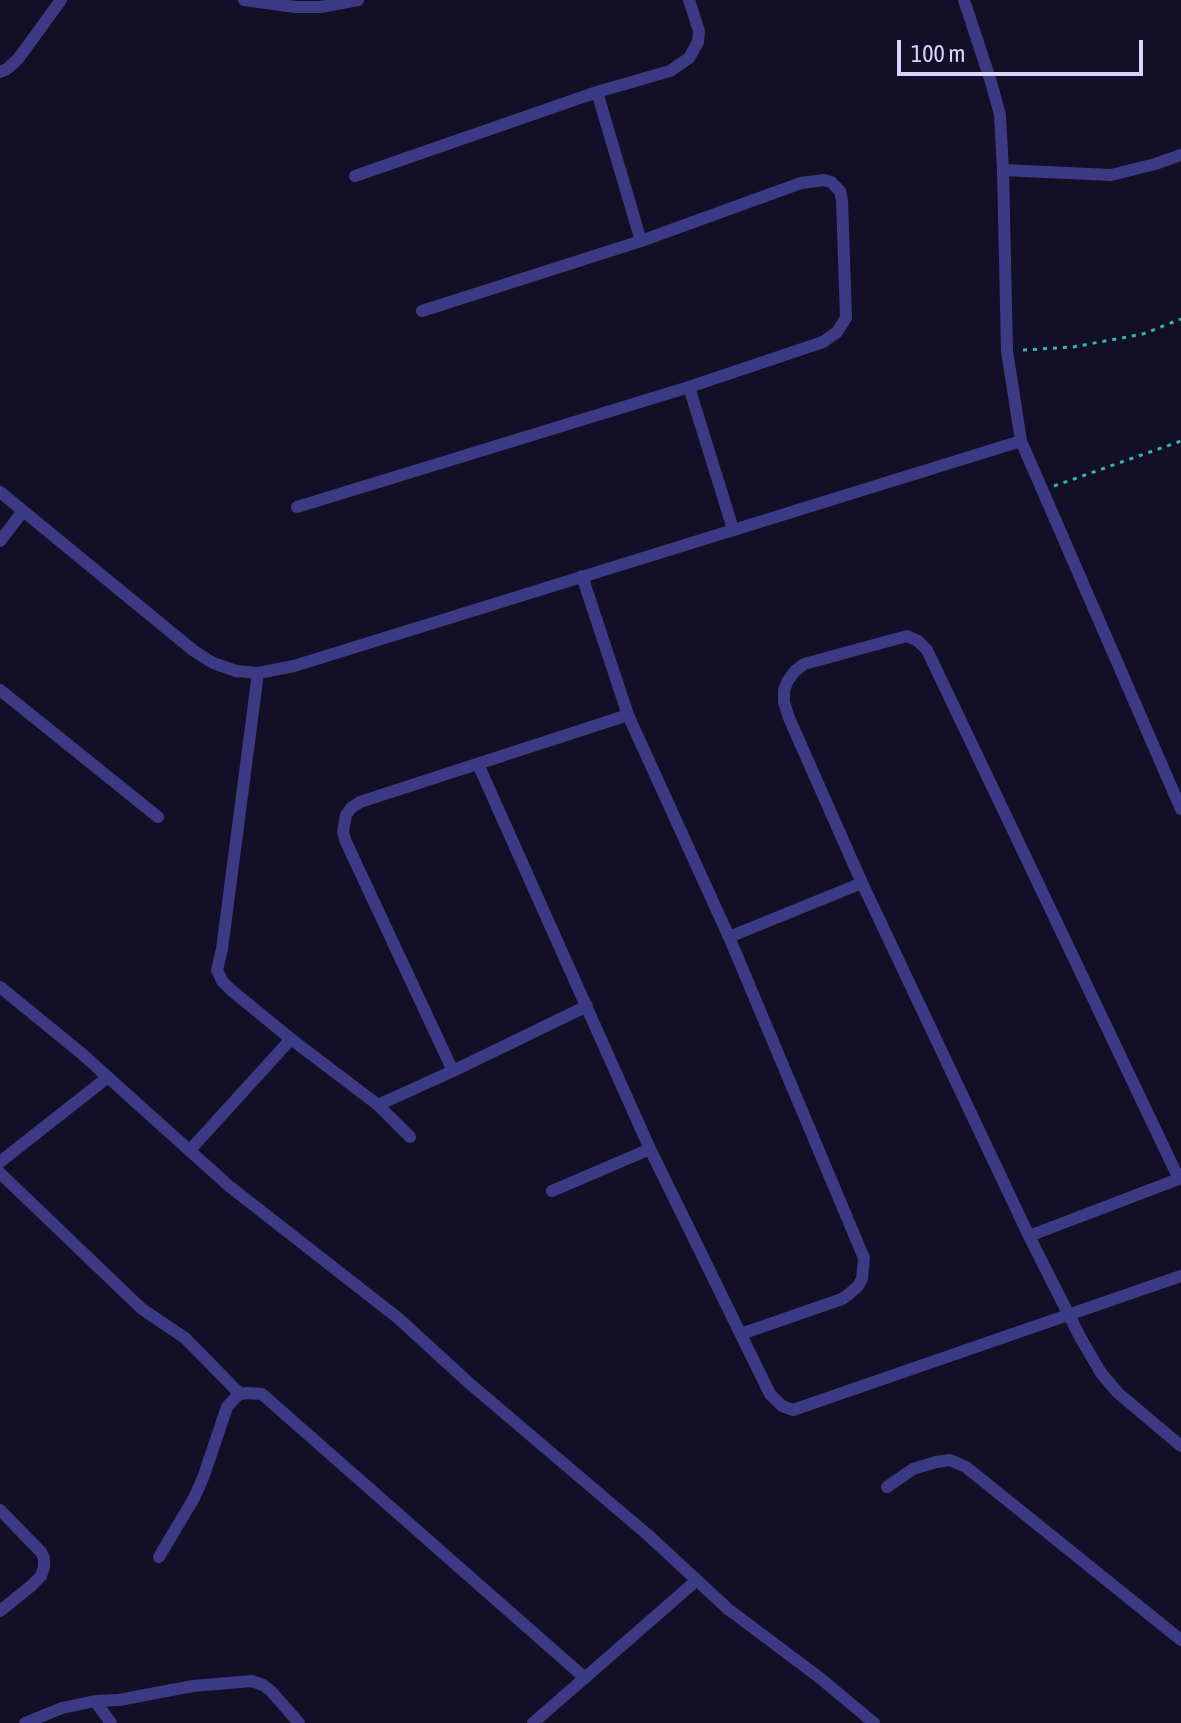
<!DOCTYPE html>
<style>
body{margin:0}
#map{position:relative;width:1181px;height:1723px;overflow:hidden;background:#130f26;font-family:"Asap Condensed",sans-serif}
canvas{display:block}
.scale{position:absolute;left:897px;top:40px;width:246px;height:36px;box-sizing:border-box;border:4px solid #d9d4ff;border-top:0;padding-left:10px;font-size:24px;line-height:28px;white-space:nowrap;color:#d9d4ff;-webkit-text-stroke:6px #130f26;paint-order:stroke}
</style>
<div id="map">
<canvas width="1181" height="1723"></canvas>
<div class="scale">100 m</div>
</div>
<script>
const context = document.querySelector('canvas').getContext('2d');
context.lineJoin = 'round';
function toPath(rows) {
  const path = new Path2D();
  for (const r of rows) {
    path.moveTo(r[0], r[1]);
    for (let i = 2; i < r.length; i += 2) path.lineTo(r[i], r[i + 1]);
  }
  return path;
}
function strokePath(path, color, width, dash) {
  context.strokeStyle = color;
  context.lineWidth = width;
  context.lineCap = dash ? 'butt' : 'round';
  context.setLineDash(dash || []);
  context.stroke(path);
}
strokePath(toPath([
 [1023,350,1073,347,1143,334,1181,319],
 [1054,486,1181,441]
]), '#2fb8b0', 3, [4, 6]);
strokePath(toPath([
 [244,0,295,7,321,7,358,0],
 [964,0,991,82,1000,115,1003,170,1007,351,1021,441,1181,809],
 [0,72,7,69,18,59,61,0],
 [597,92,641,241],
 [1003,170,1111,175,1155,164,1181,155],
 [355,176,597,92,670,71,689,58,698,42,699,31,689,0],
 [689,387,733,529],
 [0,492,194,651,213,663,236,671,258,673,294,666,1021,441],
 [297,507,689,387,823,342,837,332,846,318,842,200,840,191,831,182,824,180,801,183,641,241,422,311],
 [0,541,23,511],
 [582,576,628,715,729,937,864,1258,862,1279,858,1286,849,1294,842,1299,741,1334],
 [258,673,222,949,217,970,219,974,222,981,231,990,291,1039,378,1105,410,1137],
 [0,690,158,817],
 [478,764,650,1149,770,1394,782,1406,793,1410,1181,1276],
 [729,937,862,883],
 [0,987,81,1053,229,1186,398,1318,469,1383,648,1535,728,1609,820,1678,874,1723],
 [453,1071,346,842,343,832,346,815,351,808,360,802,628,715],
 [378,1105,453,1071,587,1006],
 [190,1150,291,1039],
 [0,1162,108,1077],
 [0,1173,142,1309,185,1338,240,1394],
 [1179,1179,927,650,918,641,907,636,804,664,795,671,787,682,784,691,784,702,789,718,862,883,1029,1236,1080,1337,1101,1373,1118,1393,1181,1446],
 [552,1191,650,1149],
 [1029,1236,1181,1178],
 [887,1487,913,1469,936,1462,950,1460,966,1467,1181,1640],
 [0,1510,41,1552,44,1558,44,1567,41,1576,31,1586,0,1611],
 [159,1557,194,1498,203,1478,227,1407,235,1398,240,1394,247,1393,262,1394,585,1678],
 [95,1701,111,1723],
 [25,1723,62,1708,95,1701,119,1700,193,1686,252,1681,263,1685,271,1691,299,1723],
 [533,1723,697,1580]
]), '#3d3a85', 12);
</script>
